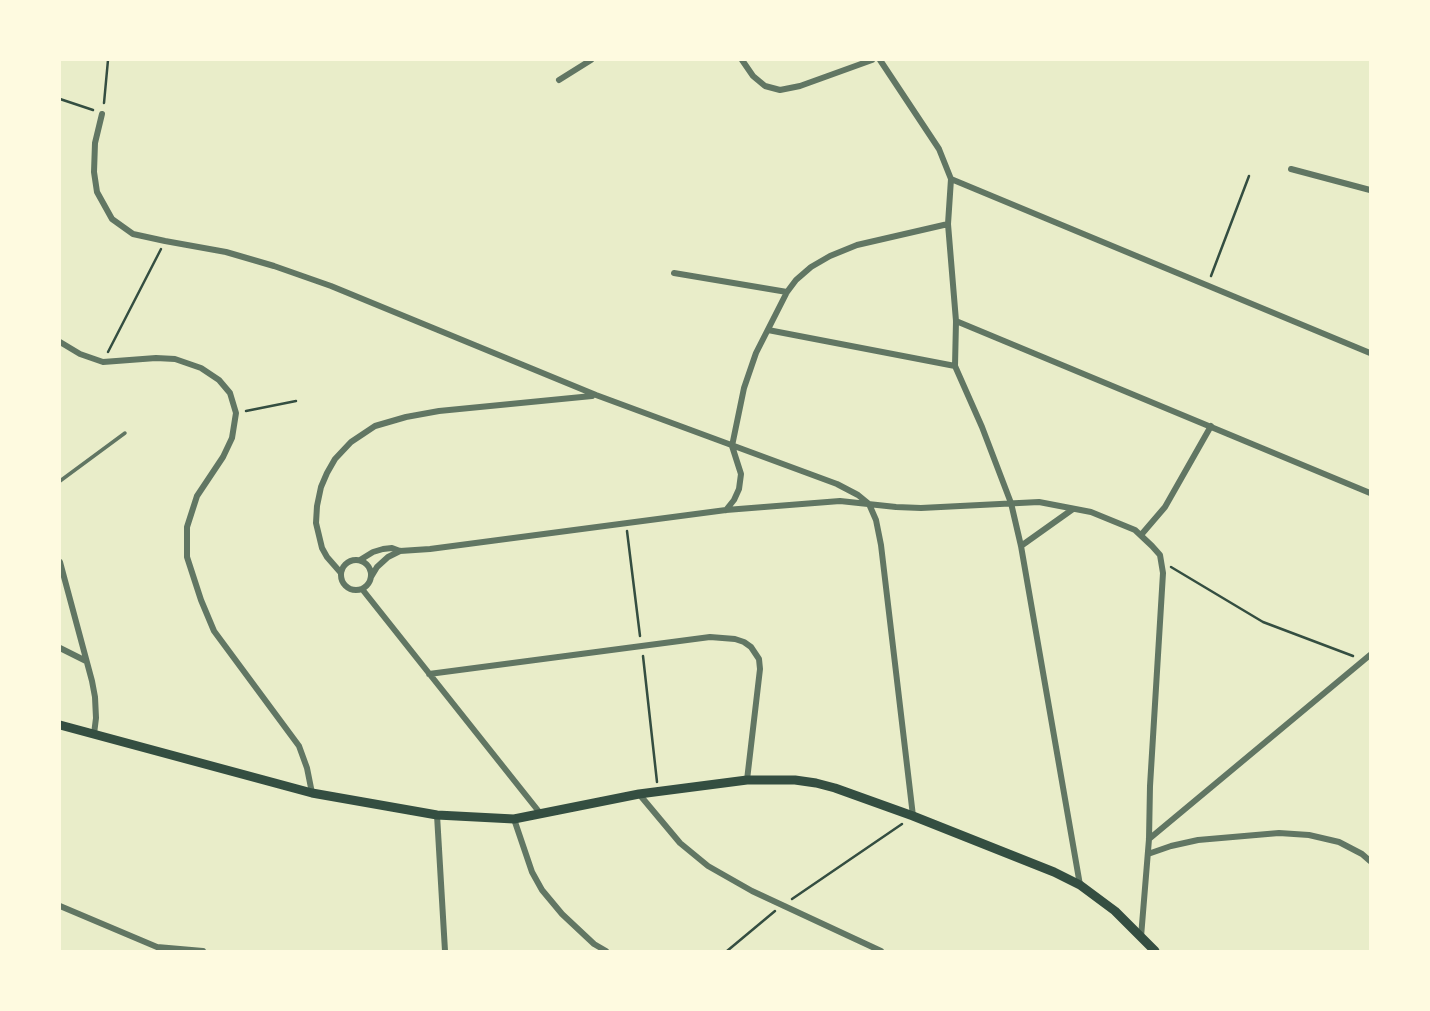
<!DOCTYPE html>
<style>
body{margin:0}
#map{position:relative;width:1430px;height:1011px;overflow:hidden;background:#e9edc9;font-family:"Asap Condensed",sans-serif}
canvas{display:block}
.frame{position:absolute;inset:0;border:61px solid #fefae0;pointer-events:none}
</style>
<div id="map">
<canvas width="1430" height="1011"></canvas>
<div class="frame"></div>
</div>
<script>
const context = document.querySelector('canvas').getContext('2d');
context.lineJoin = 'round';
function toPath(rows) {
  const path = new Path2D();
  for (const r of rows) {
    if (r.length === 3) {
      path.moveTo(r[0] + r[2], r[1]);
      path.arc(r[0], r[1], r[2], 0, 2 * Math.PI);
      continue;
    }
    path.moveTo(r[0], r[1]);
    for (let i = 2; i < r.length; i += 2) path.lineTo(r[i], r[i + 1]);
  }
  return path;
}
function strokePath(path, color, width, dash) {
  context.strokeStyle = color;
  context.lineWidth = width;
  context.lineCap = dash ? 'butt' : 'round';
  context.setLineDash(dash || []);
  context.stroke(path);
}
strokePath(toPath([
 [60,99,93,110],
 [104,103,108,60],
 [1211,276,1249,176],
 [108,352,161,249],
 [246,411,296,401],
 [627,531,640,636],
 [1171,567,1263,622,1353,656],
 [643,656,657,782],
 [792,899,902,824],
 [727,951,775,911]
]), '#344e41', 2.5);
strokePath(toPath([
 [60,481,125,433]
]), '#617663', 3.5);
strokePath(toPath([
 [742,60,753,76,765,86,780,90,800,86,872,60],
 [880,60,939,149,951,179,948,224,956,321,955,366,982,427,1011,503,1021,546,1080,885],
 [559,80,591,60],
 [102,114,95,143,94,172,97,192,112,219,133,234,165,241,226,252,274,266,331,286,596,395,837,484,858,495,869,504,876,520,881,545,913,816],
 [1291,169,1370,190],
 [951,179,1370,353],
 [674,273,787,292],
 [956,321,1370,493],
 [768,330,955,366],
 [60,342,80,354,103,362,156,358,175,359,201,368,219,380,230,393,236,413,232,438,223,457,197,496,187,527,187,557,201,600,214,631,299,746,307,768,312,793],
 [726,510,734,500,739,489,741,474,732,446,744,388,756,353,787,292,796,280,811,267,830,256,857,245,948,224],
 [1141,535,1165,507,1211,426],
 [1021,546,1073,509],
 [360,560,373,552,383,549,392,548,400,551,430,549,726,510,840,501,896,507,921,508,1039,502,1091,512,1135,530,1152,546,1160,555,1163,573,1150,786,1149,839,1141,937],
 [356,575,15],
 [60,562,92,681,95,697,96,718,94,734],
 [341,573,327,557,322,548,316,523,317,506,321,487,327,473,335,459,351,442,375,426,406,417,439,411,592,396],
 [371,577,377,567,388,557,400,551],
 [362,589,540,813],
 [60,648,86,661],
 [429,674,710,637,735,639,744,642,751,647,759,659,760,669,747,780],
 [639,794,680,843,708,866,752,891,881,951],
 [437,815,445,951],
 [514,819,532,872,542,890,562,914,594,944,606,951],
 [1149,839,1370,655],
 [1148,854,1171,846,1198,840,1279,833,1309,835,1339,842,1362,854,1370,861],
 [60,906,157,947,203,951]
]), '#617663', 6);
strokePath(toPath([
 [60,725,312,793,437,815,514,819,639,794,747,780,795,780,816,783,835,788,913,816,1054,872,1080,885,1115,911,1155,951]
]), '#344e41', 9);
</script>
